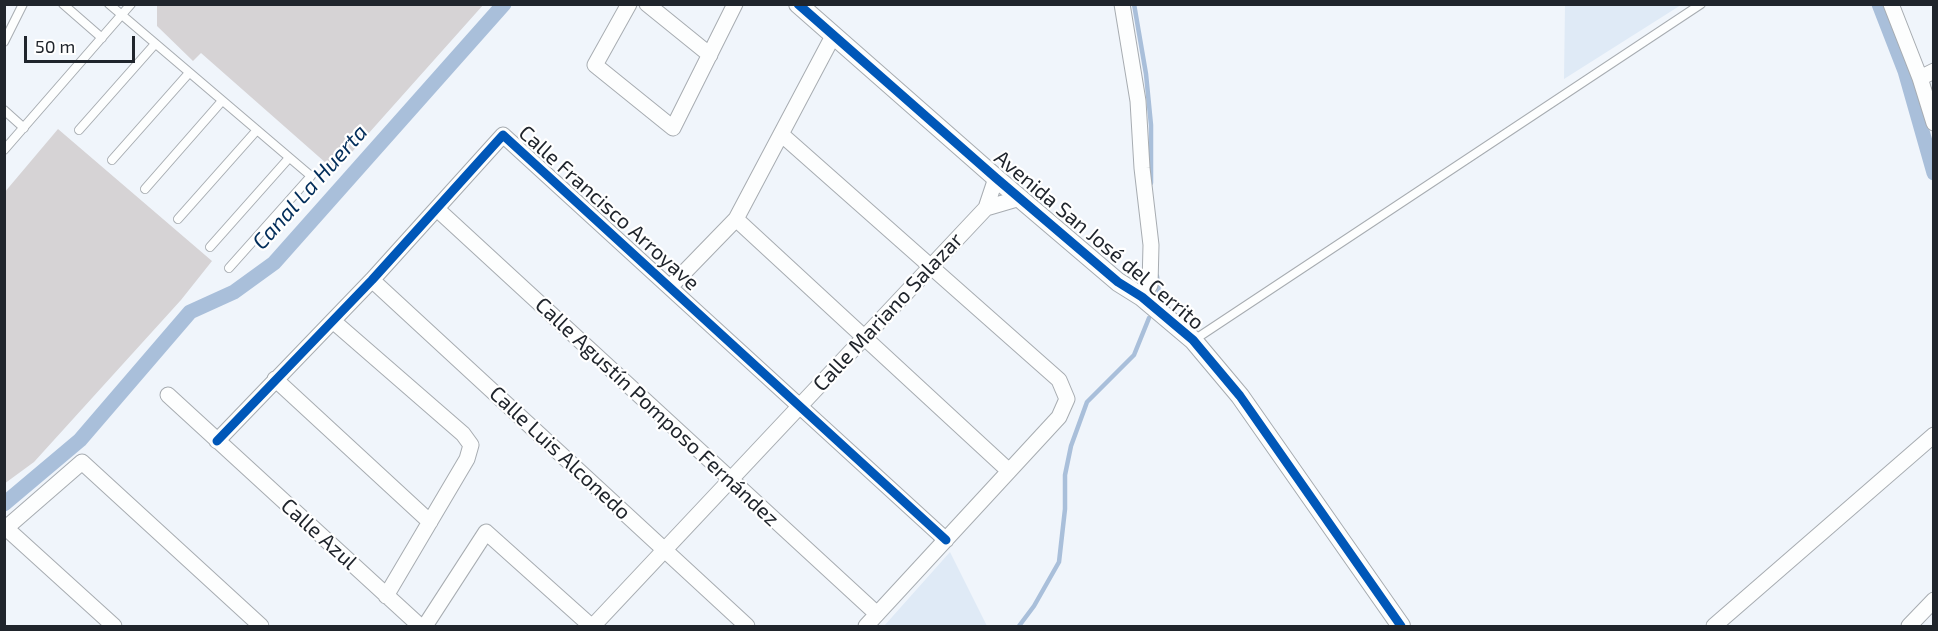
<!DOCTYPE html>
<meta charset="utf-8">
<style>
body{margin:0}
#map{position:relative;width:1938px;height:631px;overflow:hidden;background:#f0f5fb;font-family:"Exo 2",sans-serif}
canvas{display:block}
.frame{position:absolute;inset:0;border:6px solid #20252c;pointer-events:none}
.scale{position:absolute;left:24px;top:36px;width:111px;height:27px;box-sizing:border-box;border:3px solid #20252c;border-top:0;padding-left:8px;font-size:18px;line-height:21px;white-space:nowrap;color:#20252c;-webkit-text-stroke:4px #fff;paint-order:stroke}
</style>
<div id="map">
<canvas width="1938" height="631"></canvas>
<div class="frame"></div>
<div class="scale">50 m</div>
</div>
<script>
const context = document.querySelector('canvas').getContext('2d');
context.lineJoin = 'round';
function fillPath(path, color) {
  context.fillStyle = color;
  context.fill(path, 'evenodd');
}
function toPath(rows) {
  const path = new Path2D();
  for (const r of rows) {
    path.moveTo(r[0], r[1]);
    for (let i = 2; i < r.length; i += 2) path.lineTo(r[i], r[i + 1]);
  }
  return path;
}
function strokePath(path, color, width, dash) {
  context.strokeStyle = color;
  context.lineWidth = width;
  context.lineCap = dash ? 'butt' : 'round';
  context.setLineDash(dash || []);
  context.stroke(path);
}
function label(font, color, halo, rows, align = 'center') {
  context.font = font + ' "Exo 2",sans-serif';
  context.lineWidth = 4.5;
  context.setLineDash([]);
  context.textBaseline = 'middle';
  context.strokeStyle = halo;
  context.fillStyle = color;
  for (const [text, x, y, turn = 0] of rows) {
    context.save();
    context.translate(x, y);
    context.rotate((+turn || 0) * Math.PI / 180);
    context.textAlign = isNaN(turn) ? turn : align;
    if (halo) context.strokeText(text, 0, 0);
    context.fillText(text, 0, 0);
    context.restore();
  }
}
fillPath(toPath([
 [1565,5,1565,4,1681,5,1564,79],
 [950,552,987,626,884,626]
]), '#dfeaf6');
strokePath(toPath([
 [1134,4,1146,74,1151,125,1151,183],
 [1157,276,1160,302],
 [1019,626,1034,606,1059,562,1065,509,1065,475,1071,446,1087,402,1134,355,1149,318]
]), '#a9bfda', 4.5);
strokePath(toPath([
 [1879,4,1905,71,1934,173],
 [4,504,80,440,190,312,234,292,274,263,504,4]
]), '#a9bfda', 15);
fillPath(toPath([
 [157,4,484,4,335,171,201,53,193,61,157,26],
 [58,129,212,261,181,300,34,462,4,484,4,193]
]), '#d6d3d5');
const service = toPath([
 [63,4,102,38],
 [109,4,311,176,229,268],
 [4,42,23,4],
 [4,110,24,128],
 [79,130,155,44],
 [4,150,131,4],
 [112,160,189,73],
 [145,189,222,101],
 [178,219,257,130],
 [210,247,289,158],
 [1194,340,1701,4]
]);
const minor = toPath([
 [629,4,595,65,673,128,735,4],
 [647,4,710,55],
 [1122,4,1138,101,1142,168,1151,245,1150,285,1142,297],
 [1891,4,1920,78,1934,123],
 [1920,78,1934,71],
 [781,134,1059,380,1067,399,1059,417,866,626],
 [986,208,1020,198],
 [437,209,877,614],
 [736,219,1009,471],
 [372,280,747,626],
 [670,287,736,219,833,36],
 [333,321,463,434,471,445,467,459,386,596],
 [275,379,430,522],
 [168,395,420,626],
 [217,441,372,280,503,135,946,540],
 [114,626,6,528,82,462,261,626],
 [425,626,486,532,591,626],
 [593,626,986,208,996,178],
 [1714,626,1934,435],
 [1909,626,1934,600]
]);
const tertiary = toPath([
 [798,4,996,178,1118,282,1142,297,1193,340,1240,396,1401,626]
]);
strokePath(service, '#a7acb1', 10);
strokePath(minor, '#a7acb1', 17);
strokePath(tertiary, '#a7acb1', 20);
strokePath(service, '#fdfefe', 8);
strokePath(minor, '#fdfefe', 15);
strokePath(tertiary, '#fdfefe', 18);
strokePath(toPath([
 [798,4,996,178,1118,282,1142,297,1193,340,1240,396,1401,626],
 [217,441,372,280,503,135,946,540]
]), '#0057b8', 9);
label('21px', '#20252c', '#fff', [
 ["Calle Francisco Arroyave",609,208,42],
 ["Avenida San José del Cerrito",1099,240,40],
 ["Calle Mariano Salazar",888,312,-47],
 ["Calle Agustín Pomposo Fernández",657,412,43],
 ["Calle Luis Alconedo",560,453,43],
 ["Calle Azul",319,534,42]
]);
label('italic 22px', '#022d5a', '#fff', [
 ["Canal La Huerta",310,187,-48]
]);
</script>
